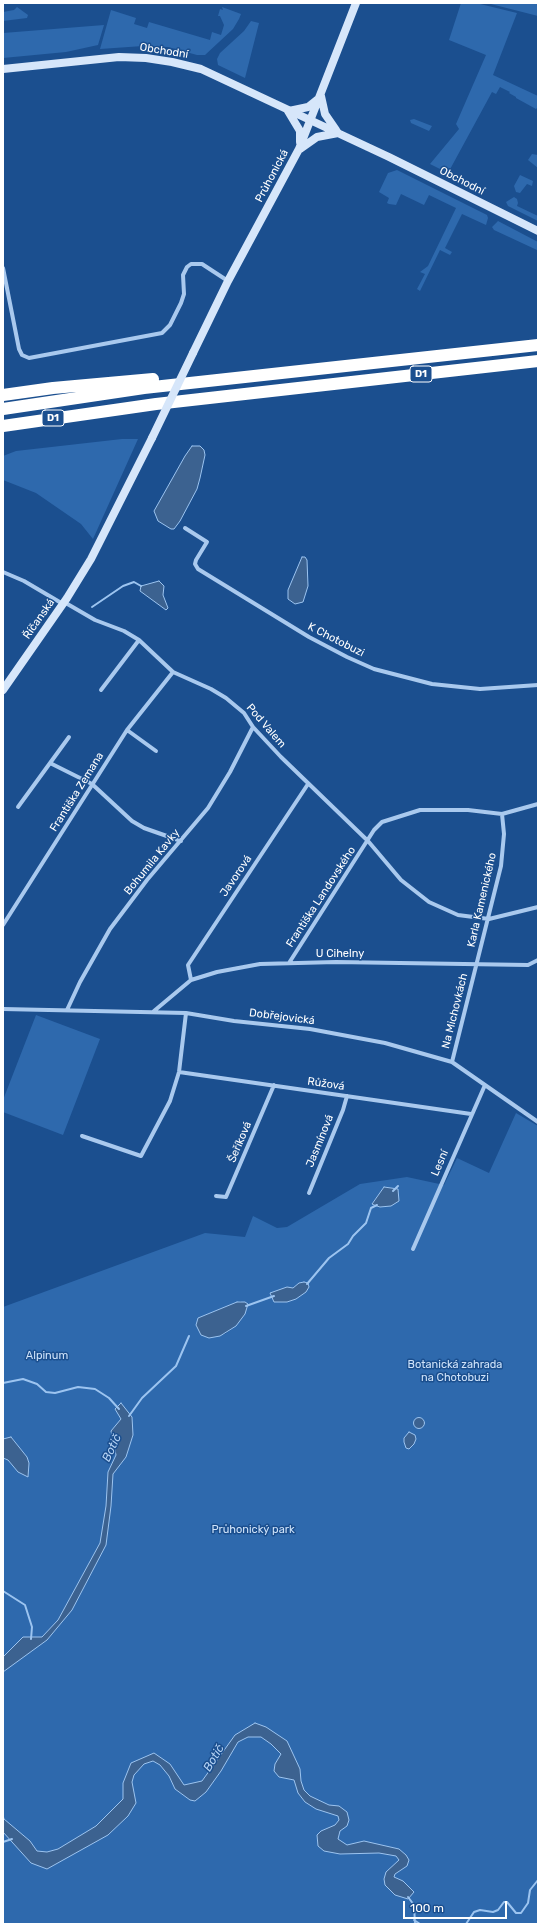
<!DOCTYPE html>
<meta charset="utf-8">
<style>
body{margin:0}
#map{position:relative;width:541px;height:1927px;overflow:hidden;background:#1b4f8f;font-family:Rubik,sans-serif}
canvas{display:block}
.frame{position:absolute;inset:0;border:4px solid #fff;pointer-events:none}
.scale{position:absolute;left:403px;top:1901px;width:104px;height:18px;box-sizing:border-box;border:2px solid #fff;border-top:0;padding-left:5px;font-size:12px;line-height:14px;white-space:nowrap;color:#fff;-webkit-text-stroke:3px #1b4f8f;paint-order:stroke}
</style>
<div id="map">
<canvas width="541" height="1927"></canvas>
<div class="frame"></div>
<div class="scale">100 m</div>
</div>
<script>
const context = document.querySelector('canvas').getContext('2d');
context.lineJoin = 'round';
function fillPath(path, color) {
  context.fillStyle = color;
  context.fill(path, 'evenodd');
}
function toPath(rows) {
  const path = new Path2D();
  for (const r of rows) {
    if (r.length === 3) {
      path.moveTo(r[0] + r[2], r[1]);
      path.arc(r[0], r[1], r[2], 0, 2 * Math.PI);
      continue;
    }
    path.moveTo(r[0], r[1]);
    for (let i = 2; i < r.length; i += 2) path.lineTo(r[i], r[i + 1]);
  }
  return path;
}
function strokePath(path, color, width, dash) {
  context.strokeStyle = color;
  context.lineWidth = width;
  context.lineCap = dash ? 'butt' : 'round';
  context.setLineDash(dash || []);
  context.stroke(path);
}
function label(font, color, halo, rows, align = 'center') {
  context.font = font + ' Rubik,sans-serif';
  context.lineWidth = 3;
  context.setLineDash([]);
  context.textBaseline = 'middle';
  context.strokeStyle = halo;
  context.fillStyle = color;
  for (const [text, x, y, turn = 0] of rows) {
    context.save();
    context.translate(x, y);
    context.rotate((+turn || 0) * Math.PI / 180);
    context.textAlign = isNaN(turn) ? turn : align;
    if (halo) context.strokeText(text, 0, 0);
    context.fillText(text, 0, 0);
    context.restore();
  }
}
fillPath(toPath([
 [461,3,476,3,517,13,493,75,538,96,538,107,536,109,516,98,516,97,509,93,510,92,500,87,496,94,492,92,448,173,430,164,459,129,456,124,486,55,449,40],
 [487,3,538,3,538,16],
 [17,7,28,15,27,18,3,21,3,12,14,10],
 [222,7,241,14,239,19,233,29,205,55,197,55,168,47,143,46,100,49,111,10,136,18,134,24,147,28,149,22,210,40,212,32,221,35,224,25,220,16,218,16,220,9,223,10],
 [251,21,259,23,245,78,218,65,217,59,220,53,244,31],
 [104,25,98,45,66,52,3,58,3,33],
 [414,119,432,126,429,131,411,123,410,120],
 [532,154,538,155,538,168,528,160],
 [397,170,487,215,488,218,486,225,462,214,445,248,452,252,450,255,440,250,420,291,417,289,425,274,420,272,428,266,456,208,429,195,424,205,401,194,396,205,389,204,387,203,389,198,379,192,388,173],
 [520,175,533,181,532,186,527,184,520,193,516,192,514,186],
 [514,197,517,199,518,203,517,206,538,216,538,221,508,206,506,202],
 [498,221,538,242,537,250,494,230,492,227],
 [122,439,138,439,93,539,81,524,36,493,3,480,3,456,16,451],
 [36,1015,100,1039,63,1135,3,1112,3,1100],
 [516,1113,538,1126,538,1924,3,1924,3,1458,8,1460,18,1472,28,1476,29,1463,27,1457,12,1438,3,1439,3,1307,205,1233,245,1237,253,1216,277,1228,287,1227,360,1184,407,1177,444,1185,457,1158,489,1173],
 [384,1187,398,1189,399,1201,372,1203],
 [299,1283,287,1302,284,1289,293,1288],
 [241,1301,245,1314,236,1326,225,1334,213,1337,198,1318]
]), '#2e69ad');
const water = toPath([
 [192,446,200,446,204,450,205,455,200,478,197,489,180,521,174,529,171,529,158,521,154,511,185,456,192,446],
 [302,557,305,557,307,560,308,586,303,602,295,604,288,599,288,590,302,557],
 [159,581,164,586,163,595,168,608,166,610,140,591,141,586,159,581],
 [384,1187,398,1189,399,1201,391,1206,380,1207,374,1205,372,1204,384,1187],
 [304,1282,308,1283,309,1287,306,1292,296,1299,287,1302,274,1302,270,1293,287,1287,293,1288,299,1283,304,1282],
 [237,1302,245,1302,248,1304,245,1314,236,1326,220,1336,209,1338,201,1335,196,1325,198,1318,237,1302],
 [121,1403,132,1417,133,1435,126,1457,113,1474,111,1506,106,1545,72,1610,47,1640,3,1672,3,1657,23,1637,42,1637,58,1620,100,1543,106,1506,108,1472,116,1455,111,1431,121,1419,115,1409,121,1403],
 [419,1423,5.5],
 [409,1432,415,1435,416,1439,414,1444,409,1449,406,1448,404,1442,404,1438,409,1432],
 [11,1437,27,1457,29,1463,28,1477,18,1472,8,1460,3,1458,3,1439,11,1437],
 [255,1723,266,1727,287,1741,300,1769,301,1781,304,1790,310,1796,329,1805,339,1806,347,1812,349,1820,347,1826,340,1831,338,1839,347,1845,364,1841,399,1849,406,1855,409,1860,407,1866,395,1874,394,1877,403,1881,414,1892,408,1899,395,1895,385,1885,384,1879,386,1872,399,1860,396,1856,379,1853,340,1854,324,1851,318,1846,317,1835,321,1831,335,1825,339,1820,338,1816,316,1809,305,1802,298,1793,294,1780,279,1777,274,1771,275,1764,281,1754,271,1744,261,1737,248,1737,238,1742,221,1771,206,1792,195,1801,190,1800,175,1789,169,1776,160,1765,153,1761,144,1764,134,1775,132,1782,136,1803,128,1816,108,1835,47,1869,31,1863,3,1832,3,1815,4,1819,30,1841,37,1851,47,1852,58,1849,96,1826,123,1799,123,1783,131,1763,154,1753,170,1764,184,1785,202,1781,235,1735,255,1723]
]);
fillPath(water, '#3c6290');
strokePath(water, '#9cc4f0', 1);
strokePath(toPath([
 [92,607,123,586,134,582,141,586],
 [393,1191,398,1186],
 [307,1284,329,1258,348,1244,353,1236,366,1223,371,1208,377,1205],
 [246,1306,274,1296],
 [3,1383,23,1379,37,1384,46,1392,55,1393,78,1387,95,1389,109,1398,119,1409],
 [129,1416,142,1398,176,1366,189,1336],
 [3,1581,3,1586],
 [3,1591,25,1605,32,1627,31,1639],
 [3,1842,12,1839],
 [408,1897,414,1905,415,1924],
 [414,1920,420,1924],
 [466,1924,474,1912,480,1910,493,1912,498,1910,504,1902,507,1902,516,1913,521,1913,528,1903,530,1890,538,1880]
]), '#9cc4f0', 2);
strokePath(toPath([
 [3,268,19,349,22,355,29,358,162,333,170,325,181,303,184,294,183,275,187,267,191,264,202,264,228,281],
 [185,528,207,542,196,560,195,564,198,569,309,637,347,657,374,669,432,684,480,689,538,685],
 [3,572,24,581,63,604],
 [64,602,95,620,124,631,139,640,173,672,211,689,226,698,244,713,253,727,281,757,368,841,401,880,429,902,458,915,489,919,538,907],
 [101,690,139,640],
 [127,730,156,751],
 [50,763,92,784,132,821,144,828,181,841],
 [18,807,69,737],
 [3,925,127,730,173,672],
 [289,963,374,830,382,822,420,810,468,810,502,814,538,804],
 [191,980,188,965,308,784],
 [3,1009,186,1013,234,1021,310,1029,385,1043,452,1062,538,1122],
 [67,1010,80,982,110,929,147,880,208,808,230,772,253,727],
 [154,1011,191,980,217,972,260,964,336,962,528,965,538,960],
 [452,1062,501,866,504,834,502,814],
 [179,1072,471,1114],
 [82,1136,141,1156,170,1101,179,1072,186,1013],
 [309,1193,343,1110,347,1096],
 [216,1196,226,1197,274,1085],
 [413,1249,485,1085]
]), '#a9c9ee', 4);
strokePath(toPath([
 [3,69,119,57,146,58,172,62,201,69,389,157,538,231],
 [321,96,325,114,336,130],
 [288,111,300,131,300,142],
 [289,111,308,107,318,99],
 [300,149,317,137,338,133],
 [193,353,228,281,299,149,356,3],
 [3,690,67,598,91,559,152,438]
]), '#d6e6fa', 8);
strokePath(toPath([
 [3,395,53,388,153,379],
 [3,409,144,388,538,345],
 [3,426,156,404,538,361]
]), '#fff', 12);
strokePath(toPath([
 [152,438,193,353]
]), '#d6e6fa', 8);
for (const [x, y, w] of [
 [421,374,22],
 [53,418,22]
]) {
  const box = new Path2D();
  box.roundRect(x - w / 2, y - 8, w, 16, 3);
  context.fillStyle = '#1b4f8f';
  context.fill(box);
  strokePath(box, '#fff', 1);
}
label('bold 10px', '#fff', null, [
 ["D1",421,374],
 ["D1",53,418]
]);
label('11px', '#fff', '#1b4f8f', [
 ["Obchodní",164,51,9],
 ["Průhonická",272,176,-62],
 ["Obchodní",462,181,27],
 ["Říčanská",39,619,-55],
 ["K Chotobuzi",336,640,27],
 ["Pod Valem",266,726,49],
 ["Františka Zemana",77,792,-58],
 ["Bohumila Kavky",152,862,-51],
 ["Javorová",236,876,-56],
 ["Františka Landovského",321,897,-57],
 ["Karla Kamenického",482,900,-77],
 ["U Cihelny",340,954],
 ["Na Michovkách",455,1011,-76],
 ["Dobřejovická",282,1017,7],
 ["Růžová",326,1084,8],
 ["Jasmínová",320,1141,-68],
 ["Šeříková",240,1142,-67],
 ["Lesní",440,1163,-67]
]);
label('11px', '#cfe3fa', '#1b4f8f', [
 ["Alpinum",47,1356],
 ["Botanická zahrada",455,1365],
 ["na Chotobuzi",455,1378],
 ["Průhonický park",253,1530]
]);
label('italic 12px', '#b5d3f5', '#1b4f8f', [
 ["Botič",112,1448,-65],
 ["Botič",214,1758,-60]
]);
</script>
